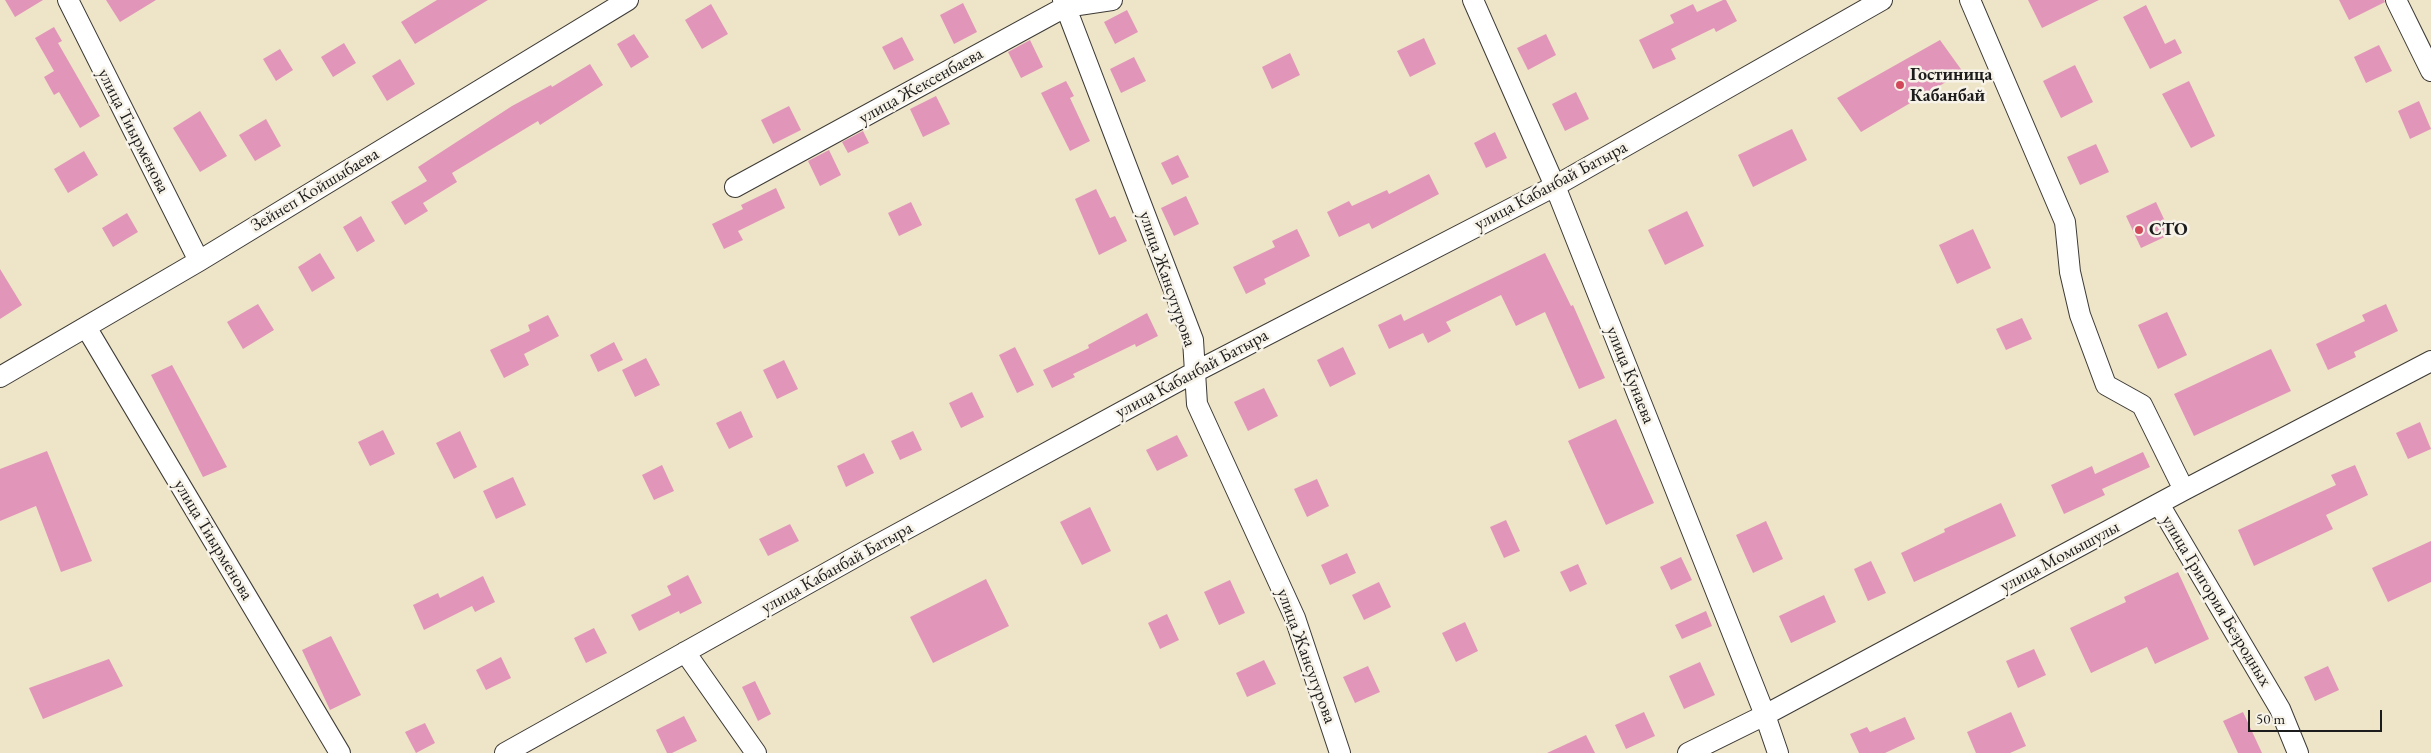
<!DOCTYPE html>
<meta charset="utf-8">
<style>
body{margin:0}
#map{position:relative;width:2431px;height:753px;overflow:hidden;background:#eee4c7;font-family:"EB Garamond",serif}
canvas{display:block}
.scale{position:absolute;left:2248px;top:710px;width:134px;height:22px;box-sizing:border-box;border:2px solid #1c1c1c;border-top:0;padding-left:6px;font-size:15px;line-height:18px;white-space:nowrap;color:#1c1c1c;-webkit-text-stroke:4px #f7f3e8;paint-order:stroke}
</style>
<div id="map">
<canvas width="2431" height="753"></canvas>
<div class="scale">50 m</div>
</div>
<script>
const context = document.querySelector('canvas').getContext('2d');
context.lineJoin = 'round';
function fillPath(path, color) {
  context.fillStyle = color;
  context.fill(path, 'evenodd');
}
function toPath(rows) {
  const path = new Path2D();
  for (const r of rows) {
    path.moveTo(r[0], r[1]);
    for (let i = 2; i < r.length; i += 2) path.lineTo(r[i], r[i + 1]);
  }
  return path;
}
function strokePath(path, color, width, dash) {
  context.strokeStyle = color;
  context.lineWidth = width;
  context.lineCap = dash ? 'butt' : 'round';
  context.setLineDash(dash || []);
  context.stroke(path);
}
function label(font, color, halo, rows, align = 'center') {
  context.font = font + ' "EB Garamond",serif';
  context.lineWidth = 5;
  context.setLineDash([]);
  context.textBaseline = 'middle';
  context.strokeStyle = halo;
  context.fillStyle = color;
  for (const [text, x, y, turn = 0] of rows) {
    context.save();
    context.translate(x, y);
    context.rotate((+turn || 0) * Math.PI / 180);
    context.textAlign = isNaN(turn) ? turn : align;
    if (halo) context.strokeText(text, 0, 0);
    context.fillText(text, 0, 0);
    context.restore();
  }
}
fillPath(toPath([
 [5,0,43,0,15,17],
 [106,0,156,0,120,22],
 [437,0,488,0,415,44,401,22],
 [1723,0,1726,0,1737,21,1716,32,1714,28,1671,49,1676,59,1653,69,1639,40,1674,23,1670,15,1693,4,1697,12],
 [2028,0,2099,0,2042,28],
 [2339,0,2384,0,2385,2,2349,20],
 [963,3,977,32,954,44,940,15],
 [711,4,728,34,702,49,685,20],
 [2146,5,2165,44,2175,39,2182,53,2150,69,2123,17],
 [1127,10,1138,32,1115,44,1104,22],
 [54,27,62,41,58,43,100,116,80,128,59,92,54,95,44,77,54,71,35,38],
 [634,34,649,57,631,68,617,44],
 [1546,34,1556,55,1528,70,1517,48],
 [902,37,914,60,894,70,882,47],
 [1424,38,1436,64,1410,77,1397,51],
 [1030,40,1043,67,1021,78,1008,52],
 [1940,40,1963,72,1861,132,1837,98],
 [344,43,356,63,333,77,321,57],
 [2379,45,2392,71,2366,83,2354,57],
 [280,49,293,70,276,81,263,59],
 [1290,53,1300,75,1272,89,1262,67],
 [1134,57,1146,81,1121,93,1110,69],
 [400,59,415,84,387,101,372,76],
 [590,64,603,85,540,125,538,121,452,173,457,182,423,203,428,211,405,225,391,202,427,181,418,167,512,106,551,85,552,87],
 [2075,65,2093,102,2061,118,2043,81],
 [1066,81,1074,96,1070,98,1090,141,1070,151,1041,93],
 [2189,81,2215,136,2191,148,2162,94],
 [1576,92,1589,119,1565,131,1552,104],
 [936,96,950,124,923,137,910,109],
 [2419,101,2431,129,2410,139,2398,111],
 [789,106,801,130,773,144,761,120],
 [200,111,227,156,200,172,173,128],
 [266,119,281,146,255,161,239,135],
 [1792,129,1807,160,1753,187,1738,155],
 [863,131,869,143,848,153,842,142],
 [1495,132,1507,158,1486,168,1474,143],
 [2096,144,2109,172,2080,185,2067,157],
 [829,150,841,175,820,186,808,161],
 [84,151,98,175,68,193,54,169],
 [1178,155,1189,177,1172,185,1161,163],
 [1429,174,1439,194,1372,229,1369,223,1339,237,1327,212,1349,201,1352,206,1387,190,1389,194],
 [776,188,785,208,738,231,743,240,724,249,712,224,743,209,741,205],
 [1096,189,1110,218,1115,216,1127,241,1099,255,1075,199],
 [1186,196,1199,224,1174,236,1161,208],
 [911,202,922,225,899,236,888,213],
 [2156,202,2171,234,2141,248,2126,216],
 [1687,211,1704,246,1665,265,1648,230],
 [127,213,138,232,113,247,102,228],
 [361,216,375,241,357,252,343,227],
 [1297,229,1310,256,1264,279,1266,284,1246,294,1233,267,1275,247,1272,241],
 [1973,229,1991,268,1957,284,1939,245],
 [320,253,335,278,312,292,298,267],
 [1545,253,1571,306,1573,305,1605,378,1579,389,1545,312,1516,326,1501,295,1446,322,1451,331,1428,343,1423,333,1389,349,1378,325,1401,314,1404,321],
 [0,269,22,305,0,319],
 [258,304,274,330,243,349,227,322],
 [2386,304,2398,331,2354,352,2356,357,2328,370,2316,344,2365,321,2362,315],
 [2167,312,2187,355,2158,369,2138,325],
 [1147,313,1158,336,1136,347,1135,344,1073,374,1075,377,1052,388,1043,370,1089,348,1088,345],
 [548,315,559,336,524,354,529,365,504,378,490,350,530,331,528,325],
 [2022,318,2032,339,2006,350,1996,329],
 [614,342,623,360,598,372,590,355],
 [1015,347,1034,385,1017,393,999,355],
 [1343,347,1356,374,1330,387,1317,360],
 [2271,349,2291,391,2194,436,2174,394],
 [646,358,660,385,635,397,622,370],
 [784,360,798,389,777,399,763,370],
 [172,365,227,467,203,477,151,375],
 [1264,388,1278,416,1248,431,1234,402],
 [972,392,984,417,961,428,949,403],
 [741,411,753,437,729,449,716,423],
 [1616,419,1654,503,1606,525,1568,441],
 [2420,422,2431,449,2408,459,2396,433],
 [383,430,395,454,370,466,358,442],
 [460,431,477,467,454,479,436,443],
 [913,431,922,450,900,460,891,441],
 [1177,435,1188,456,1157,471,1146,450],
 [47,451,92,561,61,572,36,506,0,521,0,469],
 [2143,452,2150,467,2102,489,2105,495,2064,514,2051,485,2092,466,2095,474],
 [864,453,874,473,846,487,837,466],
 [662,465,674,491,654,500,642,475],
 [2355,465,2368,495,2326,515,2333,529,2254,566,2238,530,2336,485,2331,475],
 [513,477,526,505,496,519,483,491],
 [1317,479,1329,506,1307,517,1294,489],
 [2001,503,2016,536,1914,582,1901,553,1945,532,1944,529],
 [1090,507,1111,551,1082,565,1060,522],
 [1506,520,1520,551,1504,558,1490,527],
 [1766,521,1783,559,1753,573,1736,535],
 [790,524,799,541,768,556,759,539],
 [2431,541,2431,582,2388,602,2372,568],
 [1347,553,1356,573,1330,585,1321,565],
 [1681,557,1692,580,1671,590,1660,567],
 [1871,561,1886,593,1868,601,1854,569],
 [1578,564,1587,584,1570,592,1560,572],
 [2178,572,2209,639,2155,664,2147,647,2091,673,2070,628,2126,602,2124,597],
 [688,575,702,603,680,614,679,611,639,631,631,615,671,595,667,586],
 [483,576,495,602,475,612,472,606,424,630,413,605,438,593,440,598],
 [986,579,1009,626,933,663,910,617],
 [1230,580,1245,613,1219,625,1204,592],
 [1379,582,1391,607,1364,620,1352,595],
 [1824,595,1836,622,1791,643,1779,616],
 [1706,611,1712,626,1682,639,1675,625],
 [1167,614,1179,640,1160,649,1148,623],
 [1465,622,1478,651,1456,662,1442,633],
 [594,628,607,653,586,663,574,638],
 [331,636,361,695,330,710,302,650],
 [2034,649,2046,675,2018,688,2006,661],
 [501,657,511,678,486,690,476,670],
 [109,659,123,686,43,719,29,688],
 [1264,660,1276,684,1247,697,1236,673],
 [1700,662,1715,695,1684,709,1669,676],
 [1368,666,1380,692,1355,703,1343,677],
 [2328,666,2339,690,2315,701,2304,677],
 [755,681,771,714,758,721,742,687],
 [1644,712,1655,736,1626,749,1615,725],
 [2011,712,2026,746,2010,753,1976,753,1967,732],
 [2243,712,2262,753,2238,753,2223,721],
 [684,716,697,741,672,753,667,753,656,730],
 [1905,717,1915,739,1885,753,1859,753,1850,734,1867,727,1870,732],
 [425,723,435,743,416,753,405,732],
 [1586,735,1595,753,1547,753]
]), '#e196b9');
const minor = toPath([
 [68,0,199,261],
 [1063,0,1193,340,1197,404,1295,618,1340,753],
 [1473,0,1555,186,1765,715,1778,753],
 [1970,0,2065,222,2070,272,2080,315,2106,385,2142,405,2184,490],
 [2396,0,2431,71],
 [735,187,1065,7,1112,0],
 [86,327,340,753],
 [0,377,199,261,628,0],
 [2159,504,2280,709,2298,753],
 [685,652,756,753],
 [505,753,866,551,1195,372,1555,186,1882,0],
 [1688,753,1765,715,2184,490,2431,361]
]);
strokePath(minor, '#3c3a36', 22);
strokePath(minor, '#fff', 20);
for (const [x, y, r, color] of [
 [1900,85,5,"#d1495b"],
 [2139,230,5,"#d1495b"]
]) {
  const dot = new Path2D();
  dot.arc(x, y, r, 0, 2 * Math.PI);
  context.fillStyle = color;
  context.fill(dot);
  strokePath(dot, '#f7f3e8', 2);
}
label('bold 18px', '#1c1c1c', '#f7f3e8', [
 ["Гостиница",1910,75],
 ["Кабанбай",1910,96],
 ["СТО",2149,230]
], 'left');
label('18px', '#1c1c1c', '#f7f3e8', [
 ["улица Жексенбаева",921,86,-29],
 ["улица Тиырменова",133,131,63],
 ["улица Кабанбай Батыра",1551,186,-28],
 ["Зейнеп Койшыбаева",315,190,-31],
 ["улица Жансугурова",1167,279,71],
 ["улица Кабанбай Батыра",1192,374,-28],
 ["улица Кунаева",1630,375,68],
 ["улица Тиырменова",213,540,59],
 ["улица Момышулы",2060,557,-28],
 ["улица Кабанбай Батыра",837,568,-29],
 ["улица Григория Безродных",2216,601,59],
 ["улица Жансугурова",1306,656,70]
]);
</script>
